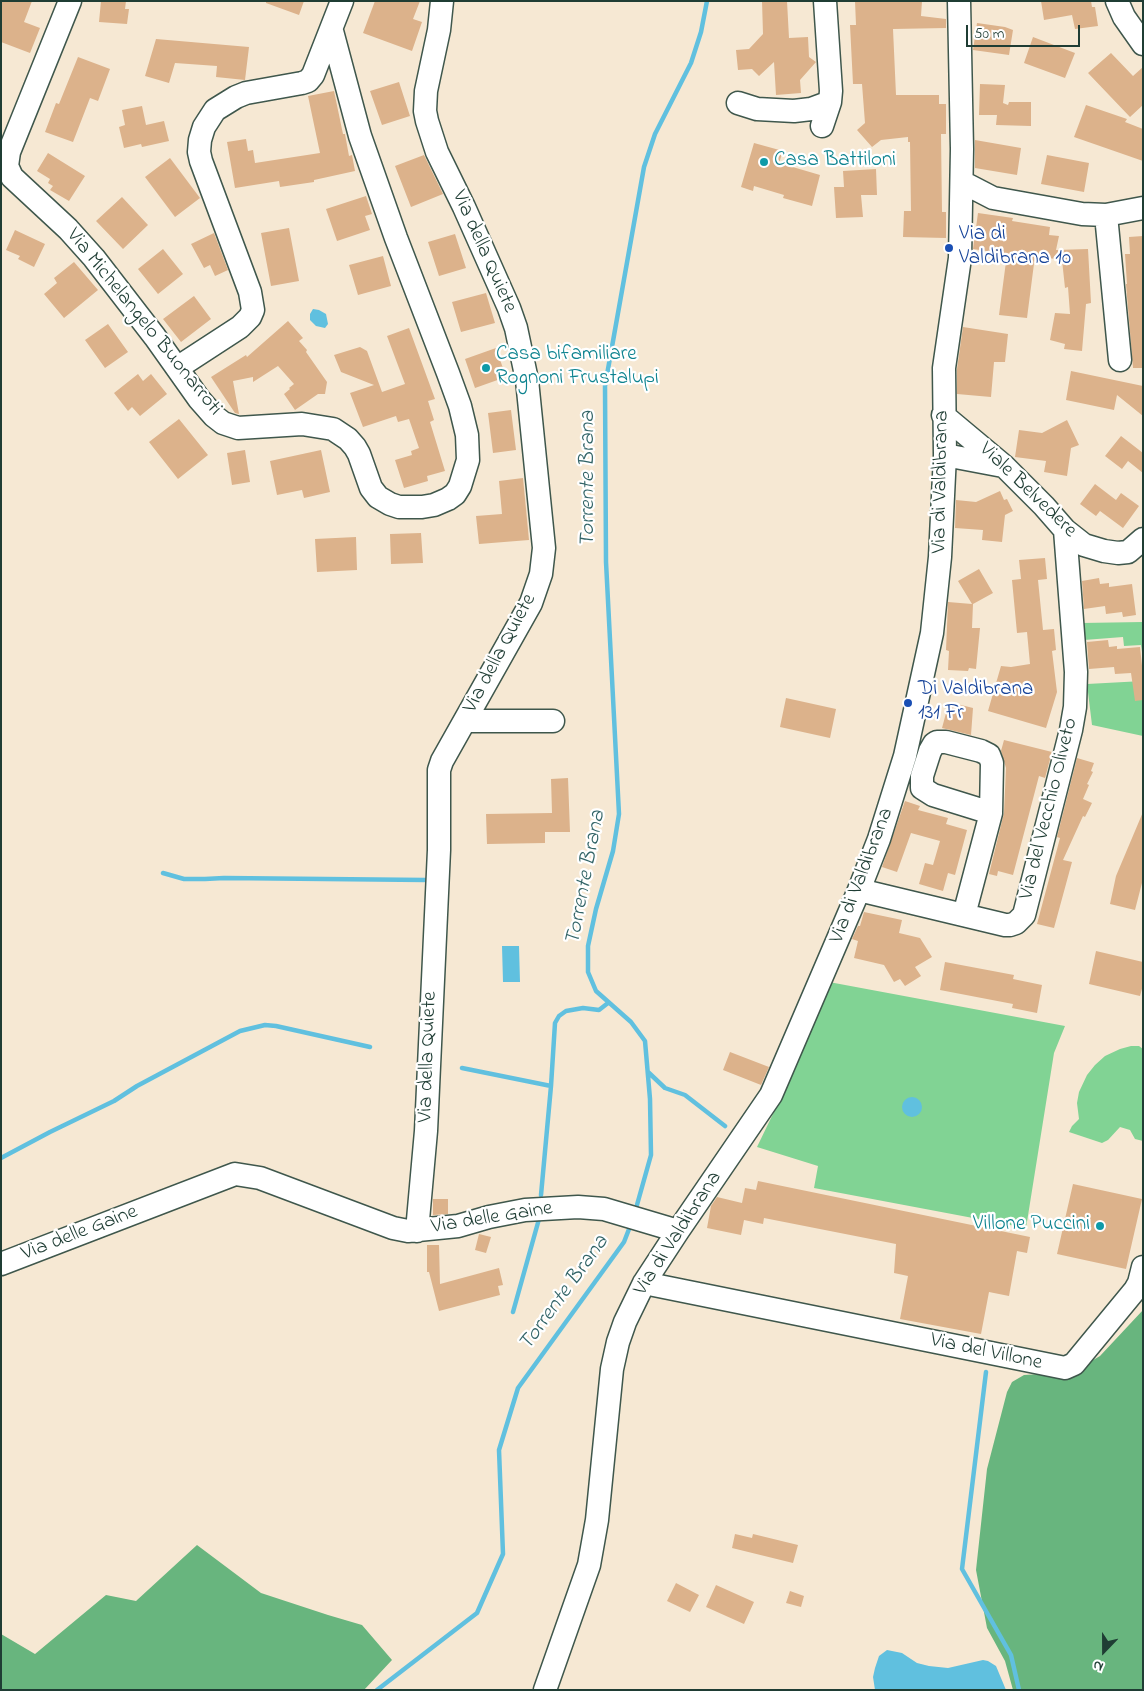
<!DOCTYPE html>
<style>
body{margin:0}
#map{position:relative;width:1144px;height:1691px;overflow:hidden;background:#f6e8d3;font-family:"Indie Flower",sans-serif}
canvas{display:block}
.frame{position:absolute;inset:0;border:2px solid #1f3d34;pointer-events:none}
.north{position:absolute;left:1079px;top:1626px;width:50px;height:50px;-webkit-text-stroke:4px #fff;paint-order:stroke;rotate:202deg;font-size:14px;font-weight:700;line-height:20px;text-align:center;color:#1f3d34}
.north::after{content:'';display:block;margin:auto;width:18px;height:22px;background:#1f3d34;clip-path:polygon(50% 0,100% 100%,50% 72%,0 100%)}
.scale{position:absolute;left:966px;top:25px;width:114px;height:22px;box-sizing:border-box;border:2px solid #1f3d34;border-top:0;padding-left:6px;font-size:15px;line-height:18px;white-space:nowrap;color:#1f3d34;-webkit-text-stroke:4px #fff;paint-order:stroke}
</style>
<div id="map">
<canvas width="1144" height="1691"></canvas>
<div class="frame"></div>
<div class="north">N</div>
<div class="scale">50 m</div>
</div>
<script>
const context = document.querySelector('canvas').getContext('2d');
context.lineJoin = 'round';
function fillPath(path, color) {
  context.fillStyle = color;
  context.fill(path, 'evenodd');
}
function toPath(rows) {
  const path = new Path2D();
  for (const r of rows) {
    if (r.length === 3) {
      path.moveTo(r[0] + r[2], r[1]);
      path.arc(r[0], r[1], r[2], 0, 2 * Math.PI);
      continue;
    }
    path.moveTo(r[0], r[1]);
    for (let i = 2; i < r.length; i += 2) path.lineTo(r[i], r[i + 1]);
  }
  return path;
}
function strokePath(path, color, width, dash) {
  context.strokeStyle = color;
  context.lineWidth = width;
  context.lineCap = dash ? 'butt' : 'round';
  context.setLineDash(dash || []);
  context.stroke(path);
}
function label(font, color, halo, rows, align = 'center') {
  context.font = font + ' "Indie Flower",sans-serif';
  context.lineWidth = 4.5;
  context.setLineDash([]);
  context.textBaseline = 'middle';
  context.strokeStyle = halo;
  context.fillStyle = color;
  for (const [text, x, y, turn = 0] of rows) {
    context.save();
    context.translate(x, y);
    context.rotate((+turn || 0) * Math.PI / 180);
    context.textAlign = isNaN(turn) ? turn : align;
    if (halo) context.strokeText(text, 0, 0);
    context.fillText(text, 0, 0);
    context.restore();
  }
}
fillPath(toPath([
 [1143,622,1143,659,1141,645,1124,646,1123,637,1084,640,1081,623],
 [1143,681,1143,736,1092,725,1087,684],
 [829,982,1065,1026,1054,1053,1026,1228,814,1188,818,1166,757,1147,799,1060],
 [1131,1046,1139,1046,1143,1049,1143,1141,1135,1139,1130,1130,1120,1127,1108,1140,1102,1143,1069,1132,1072,1126,1079,1119,1077,1103,1079,1092,1087,1075,1095,1065,1105,1056,1120,1049]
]), '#81d394');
fillPath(toPath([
 [1143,1310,1143,1690,1013,1690,1005,1661,987,1628,976,1570,987,1469,1007,1392,1012,1382,1024,1375,1041,1374,1088,1363,1100,1356],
 [197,1545,261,1593,328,1615,362,1625,392,1660,364,1690,1,1690,1,1634,35,1654,106,1595,136,1601]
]), '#68b57e');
fillPath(toPath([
 [313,309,319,310,326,314,328,324,325,328,316,326,310,320,310,314],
 [502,946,519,946,520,982,503,982],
 [912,1107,10],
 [887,1650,902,1653,917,1663,929,1666,948,1668,983,1660,988,1661,996,1666,1006,1690,875,1690,873,1677,875,1668,879,1656]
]), '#60c0df');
strokePath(toPath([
 [163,873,184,879,205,879,224,878,426,880],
 [462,1068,551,1086],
 [648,1072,665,1088,685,1095,725,1126],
 [1,1158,50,1132,114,1101,137,1086,240,1031,265,1025,276,1026,370,1047],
 [541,1195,551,1086,555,1023,559,1016,566,1011,583,1008,599,1010,608,1003],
 [635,1212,651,1155,650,1099,645,1041,631,1022,596,991,588,972,588,946,596,909,613,851,619,814,606,562,605,386,644,167,655,134,691,63,701,32,707,1],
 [513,1312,539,1219],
 [986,1372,962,1569,1011,1655,1019,1690],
 [377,1690,477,1613,503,1554,499,1450,518,1388,624,1242,631,1224]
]), '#60c0df', 4.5);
fillPath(toPath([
 [1,1,32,1,24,22,40,28,30,53,1,42],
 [101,1,126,1,125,9,129,9,127,24,99,22],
 [266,1,304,1,299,15,266,3],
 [375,1,420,1,413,19,422,22,412,51,363,33],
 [762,1,787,1,789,38,808,37,809,57,816,62,800,80,801,93,776,95,774,62,759,76,752,69,738,70,736,50,749,49,763,34],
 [855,1,922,1,921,16,946,19,946,28,893,29,896,95,939,95,939,104,946,104,946,134,941,134,942,212,946,212,946,238,903,237,904,211,911,211,910,142,908,142,908,137,881,140,872,147,857,130,865,123,862,84,853,84,850,25,856,25],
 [1041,1,1091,1,1092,7,1095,7,1098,26,1075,29,1072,15,1044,20],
 [977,23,1005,27,1013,30,1009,55,973,50],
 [1033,37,1075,53,1065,78,1024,63],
 [156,39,249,47,245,80,216,77,217,66,175,63,169,83,145,76],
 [1111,53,1133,76,1143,67,1143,105,1130,117,1088,73],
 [78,57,110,69,98,101,90,98,73,142,45,132,56,103,59,104],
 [399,82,410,116,382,125,370,91],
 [980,84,1005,85,1003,103,1008,105,1009,102,1031,102,1031,126,996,125,997,115,979,115],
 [334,91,343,134,345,134,349,156,352,155,355,171,314,180,314,182,280,187,279,181,235,188,227,142,246,139,248,151,253,150,255,163,320,153,308,96],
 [1086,105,1127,119,1125,122,1143,129,1143,161,1074,137],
 [142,106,146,125,164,121,169,141,142,147,141,144,124,148,119,127,125,125,122,110],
 [975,140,1021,148,1017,175,975,168],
 [754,143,783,151,779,163,820,175,812,206,783,198,784,195,754,186,753,191,741,187],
 [48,153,85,176,69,201,50,190,53,186,48,183,50,179,37,171],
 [424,155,443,194,411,207,395,166],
 [1047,155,1089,163,1084,192,1041,184],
 [170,158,200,198,175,217,145,177],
 [876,169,877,195,861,195,863,217,836,218,834,187,844,187,843,171],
 [366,196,372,214,365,216,370,230,337,241,326,209],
 [122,197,148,225,123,249,96,221],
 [978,213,1013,218,1012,221,1050,227,1049,235,1059,236,1056,250,1088,249,1091,303,1086,304,1082,351,1064,349,1065,344,1050,340,1055,313,1070,314,1068,287,1065,288,1062,260,1035,256,1027,318,999,315,1007,254,973,249],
 [289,228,299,281,271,286,261,233],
 [15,230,45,244,34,267,18,259,20,256,6,250],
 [214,233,228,270,215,276,210,265,204,268,191,244],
 [455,234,466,268,439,276,428,242],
 [1143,236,1143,368,1133,368,1126,284,1127,284,1125,254,1130,254,1129,237],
 [163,249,183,274,158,294,138,269],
 [383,256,391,286,358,295,349,265],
 [74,262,98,290,64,318,44,294,57,283,54,278],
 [486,293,495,323,461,332,452,302],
 [194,296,211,319,181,342,163,319],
 [288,321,303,338,299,341,307,350,306,352,327,382,325,394,318,394,295,410,284,394,290,389,289,388,294,384,278,366,253,382,253,377,233,381,239,414,235,413,211,377,246,355,247,357],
 [108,324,128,352,105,368,85,340],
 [963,327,1008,334,1005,362,994,362,991,397,957,394,957,369],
 [409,328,435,399,428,401,434,420,430,422,445,471,427,476,428,481,404,488,395,460,412,455,411,451,419,448,409,419,398,422,396,416,363,427,350,393,374,385,341,372,334,355,360,347,367,351,382,392,405,384,387,336],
 [496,348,506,377,475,388,465,359],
 [1071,371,1143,386,1143,416,1117,395,1114,410,1066,400],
 [138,374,143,381,151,374,167,394,140,416,132,407,128,411,114,393],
 [511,410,516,450,493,453,488,413],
 [179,419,208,455,178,479,149,442],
 [1067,420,1079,445,1071,448,1067,476,1044,472,1046,461,1015,457,1019,430,1042,433],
 [1121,436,1143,453,1143,473,1128,461,1122,469,1105,456],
 [245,450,250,482,232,485,227,453],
 [321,450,330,492,304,498,302,490,277,495,270,461],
 [523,478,529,540,479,544,476,516,502,514,499,481],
 [1095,484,1116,500,1121,493,1139,506,1123,528,1100,511,1096,516,1080,504],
 [1000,491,1004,500,1007,499,1013,511,1005,515,1002,542,982,540,983,530,955,528,956,500,976,502],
 [421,533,423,563,391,564,390,534],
 [356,537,357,570,317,572,315,539],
 [1045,558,1047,579,1038,580,1043,630,1054,629,1056,650,1052,651,1057,692,1046,728,988,711,1001,666,1011,667,1030,664,1027,632,1017,633,1012,580,1021,579,1019,560],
 [979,569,993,593,973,604,972,628,980,628,976,669,969,668,968,671,948,670,949,651,946,650,948,602,972,604,958,581],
 [1099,578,1100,584,1109,583,1109,587,1132,584,1136,615,1123,617,1122,612,1106,614,1105,606,1084,609,1082,581],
 [1108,640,1109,647,1117,646,1117,649,1140,647,1143,675,1143,700,1135,701,1131,673,1115,674,1114,667,1089,669,1087,642],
 [786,698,836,709,830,738,780,727],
 [949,702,973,708,971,735,942,728],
 [1004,740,1052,752,1045,778,1039,776,1013,875,998,871,997,876,989,874,1004,813,1006,768,1001,751],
 [1077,758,1094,763,1091,771,1093,772,1087,784,1089,785,1083,799,1092,803,1085,817,1083,816,1063,860,1072,862,1054,928,1037,924,1060,838,1057,837],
 [568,778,570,832,545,832,545,843,487,844,486,814,552,813,551,779],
 [905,801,920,806,918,810,948,818,946,824,967,830,955,875,948,873,943,891,919,884,925,863,933,865,940,841,911,833,897,872,882,867],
 [1143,812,1143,879,1135,910,1110,904,1116,876],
 [864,912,902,920,899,933,920,938,932,957,915,967,921,976,905,986,900,979,894,982,884,965,854,958,858,941,852,939,858,926,860,926],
 [1096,951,1143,962,1143,985,1140,996,1089,984],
 [945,962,1014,975,1013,979,1042,985,1037,1013,1012,1008,1013,1004,940,990],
 [730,1052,769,1067,761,1085,723,1070],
 [758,1181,1030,1237,1027,1253,1017,1251,1009,1296,989,1292,981,1334,900,1319,908,1276,894,1273,896,1244,764,1218,763,1224,744,1220,741,1235,707,1228,711,1206,717,1197,742,1203,745,1188,756,1190],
 [1073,1184,1142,1199,1126,1269,1057,1254],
 [433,1199,448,1199,448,1214,433,1215],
 [479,1234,491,1237,486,1253,475,1250],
 [427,1245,439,1245,440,1284,499,1268,503,1285,498,1286,500,1295,439,1311,429,1272,427,1272],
 [735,1534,752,1538,753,1534,798,1545,793,1563,732,1548],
 [676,1583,699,1595,690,1612,667,1601],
 [716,1585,754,1602,744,1624,706,1607],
 [790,1591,804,1596,801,1607,786,1603]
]), '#dcb28b');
const minor = toPath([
 [70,1,9,152,7,166,12,177,68,229,94,258,155,337,199,399,214,416,223,423,238,428,302,424,333,429,348,439,355,447,359,454,371,488,378,497,390,504,399,507,422,507,434,505,448,499,455,494,460,486,468,460,467,435,460,406,448,373,396,238,360,136,332,31],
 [1117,1,1124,17,1143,44],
 [738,103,757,109,794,111,811,109,830,102],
 [822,126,830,102,831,91,825,1],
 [962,182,993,198,1082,214,1106,215,1143,208],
 [1106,215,1120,360],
 [177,368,240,327,250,317,253,310,250,292,201,161,199,152,200,140,204,127,215,110,236,97,246,93,302,83,308,81,313,75,342,1],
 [943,415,1004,466,1044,506,1065,530,1084,545,1104,551,1118,553,1128,552,1143,539],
 [945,455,1003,466],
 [465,721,553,721],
 [859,890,1005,925,1010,925,1016,923,1024,915,1071,730,1075,707,1076,672,1065,530],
 [964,915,991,813,992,763,989,755,981,751,946,742,937,742,934,744,930,751,922,776,922,788,933,795,991,813],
 [417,1231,426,1131,439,850,439,770,442,761,531,603,541,574,544,548,527,380,516,328,509,308,464,207,437,152,427,121,425,111,426,91,439,30,442,1],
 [1,1264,235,1174,260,1178,393,1228,408,1231,458,1226,489,1217,525,1210,578,1207,604,1209,678,1231],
 [644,1283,1065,1368,1074,1364,1135,1290,1139,1283,1143,1267],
 [545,1690,589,1565,597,1520,612,1369,618,1342,625,1322,644,1283,678,1231,771,1095,859,890,879,839,905,756,932,633,940,557,945,455,944,368,960,258,962,149,959,1]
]);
strokePath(minor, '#3f574c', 25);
strokePath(minor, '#fff', 22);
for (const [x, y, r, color] of [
 [764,162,5,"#0f9aa8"],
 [949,248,5,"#1a4fb4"],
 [486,368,5,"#0f9aa8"],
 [908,703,5,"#1a4fb4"],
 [1100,1226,5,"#0f9aa8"]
]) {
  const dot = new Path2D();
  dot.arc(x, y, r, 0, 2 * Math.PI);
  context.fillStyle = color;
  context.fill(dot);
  strokePath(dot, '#fff', 2);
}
label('21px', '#0d838f', '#fff', [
 ["Casa Battiloni",774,162],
 ["Casa bifamiliare",496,356],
 ["Rognoni Frustalupi",496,380],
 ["Villone Puccini",1090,1226,"right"]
], 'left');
label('21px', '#164399', '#fff', [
 ["Via di",959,236],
 ["Valdibrana 10",959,260],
 ["Di Valdibrana",918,691],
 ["131 Fr",918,715]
], 'left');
label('21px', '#1f3d34', '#fff', [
 ["Via della Quiete",483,252,66],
 ["Via Michelangelo Buonarroti",143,323,51],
 ["Via di Valdibrana",942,482,-89],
 ["Viale Belvedere",1027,491,44],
 ["Via della Quiete",501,654,-62],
 ["Via del Vecchio Oliveto",1050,809,-76],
 ["Via di Valdibrana",863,876,-69],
 ["Via della Quiete",429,1057,-88],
 ["Via delle Gaine",492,1219,-9],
 ["Via delle Gaine",80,1234,-21],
 ["Via di Valdibrana",679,1234,-57],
 ["Via del Villone",986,1353,12]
]);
label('italic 22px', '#326467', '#fff', [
 ["Torrente Brana",589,479,-90],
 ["Torrente Brana",587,878,-79],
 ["Torrente Brana",565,1294,-54]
]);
</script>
